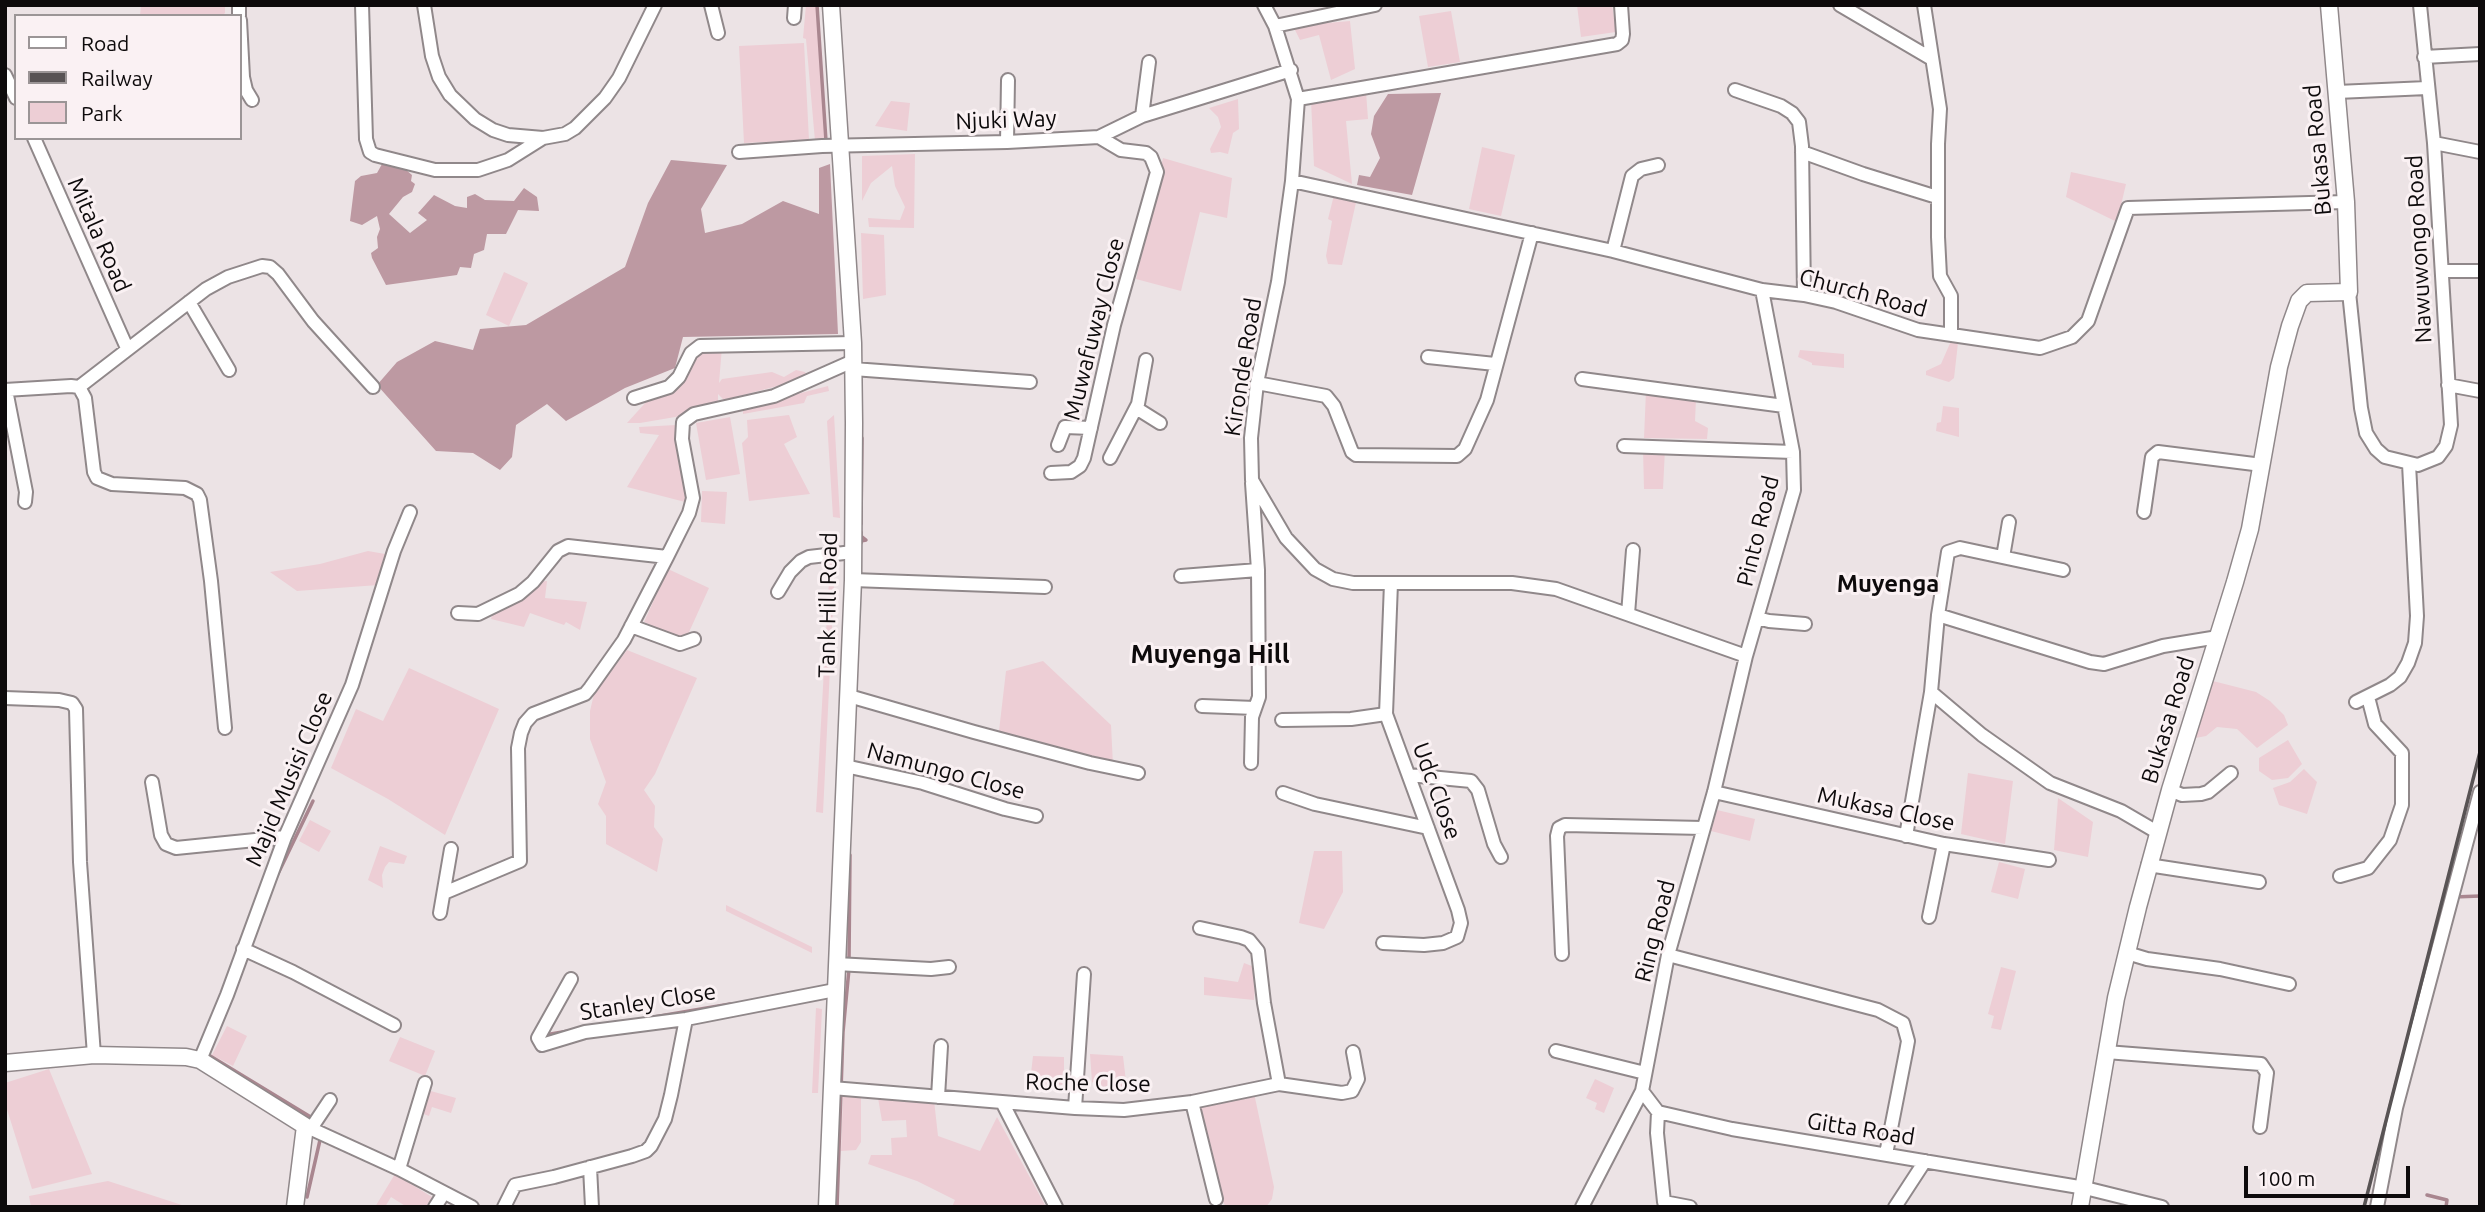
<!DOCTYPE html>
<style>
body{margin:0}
#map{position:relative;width:2485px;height:1212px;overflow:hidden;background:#ece3e5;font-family:Ubuntu,sans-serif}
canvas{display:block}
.frame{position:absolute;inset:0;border:7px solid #0d0a0b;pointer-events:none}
.legend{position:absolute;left:14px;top:14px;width:228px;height:126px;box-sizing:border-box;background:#faf1f3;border:2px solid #9b9596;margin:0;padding:9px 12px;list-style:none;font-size:21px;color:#0d0a0b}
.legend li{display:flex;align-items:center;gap:14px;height:35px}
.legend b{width:35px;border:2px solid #9b9596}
.scale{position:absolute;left:2244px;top:1166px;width:166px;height:32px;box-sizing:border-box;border:4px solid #0d0a0b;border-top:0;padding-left:9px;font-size:21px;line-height:24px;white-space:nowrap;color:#0d0a0b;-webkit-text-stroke:5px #faf1f3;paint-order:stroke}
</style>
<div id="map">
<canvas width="2485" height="1212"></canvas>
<div class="frame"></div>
<ul class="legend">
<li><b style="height:9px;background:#fff"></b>Road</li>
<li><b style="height:9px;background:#585354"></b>Railway</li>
<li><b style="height:19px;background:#edced5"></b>Park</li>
</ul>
<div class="scale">100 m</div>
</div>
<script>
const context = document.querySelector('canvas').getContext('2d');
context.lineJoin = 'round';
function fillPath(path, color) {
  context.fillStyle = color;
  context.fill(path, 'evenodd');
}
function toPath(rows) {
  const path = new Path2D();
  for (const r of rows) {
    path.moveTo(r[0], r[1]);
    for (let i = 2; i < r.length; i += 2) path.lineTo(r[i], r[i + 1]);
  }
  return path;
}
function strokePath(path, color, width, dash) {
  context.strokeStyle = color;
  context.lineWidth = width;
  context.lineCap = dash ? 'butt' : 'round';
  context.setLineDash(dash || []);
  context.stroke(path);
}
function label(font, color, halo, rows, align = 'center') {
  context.font = font + ' Ubuntu,sans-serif';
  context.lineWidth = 6;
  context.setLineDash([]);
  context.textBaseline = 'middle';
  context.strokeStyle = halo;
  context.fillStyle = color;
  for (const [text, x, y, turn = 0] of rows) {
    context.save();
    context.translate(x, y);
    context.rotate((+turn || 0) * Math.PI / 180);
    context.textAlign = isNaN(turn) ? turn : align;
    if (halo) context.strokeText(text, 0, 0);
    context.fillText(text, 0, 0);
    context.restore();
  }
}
fillPath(toPath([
 [141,5,225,5,225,13,222,16,140,16],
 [806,5,816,5,825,141,815,141,806,39,803,38],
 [1577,5,1612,5,1616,32,1581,37],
 [1451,11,1460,62,1428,67,1419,16],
 [1350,21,1355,69,1331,80,1319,35,1300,40,1293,26],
 [804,43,809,140,744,143,739,46],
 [1366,92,1368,119,1346,121,1352,184,1314,166,1311,100],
 [1238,99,1239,129,1233,133,1228,154,1220,152,1211,153,1210,149,1221,127,1218,117,1209,108],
 [891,101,910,103,907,131,875,126],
 [1482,147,1515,155,1501,216,1469,209],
 [915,154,914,228,869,227,868,218,900,220,905,207,895,186,892,166,871,183,862,201,862,156],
 [1163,158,1232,178,1227,218,1200,212,1181,291,1136,279],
 [2071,172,2126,184,2117,222,2066,197],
 [1334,195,1357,198,1342,265,1328,264,1326,256,1332,221,1328,219],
 [861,233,884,235,886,295,863,299],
 [504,272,528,283,509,326,486,315],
 [1951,341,1958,343,1954,378,1949,382,1926,375,1926,371,1941,364],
 [722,347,719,383,722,379,772,372,784,377,796,370,805,372,808,378,724,400,718,394,718,401,681,416,640,423,627,423,647,401,679,386,699,351],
 [1800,350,1844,354,1844,368,1812,365,1812,363,1798,357],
 [828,386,829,391,807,396,804,403,743,414,743,408],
 [1646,391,1696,399,1695,421,1708,428,1707,439,1644,438],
 [1943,406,1959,408,1959,437,1936,431,1937,423,1941,422],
 [789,415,797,437,784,444,810,494,749,501,742,443,748,437,747,420],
 [834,415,837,467,840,518,833,517,827,421],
 [730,417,740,474,706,480,696,423],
 [676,425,689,503,627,487,659,435,640,433,639,427],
 [1643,449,1665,449,1663,489,1644,489],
 [702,491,727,492,725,524,701,522],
 [831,544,836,544,823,813,816,812],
 [368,551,385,554,378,585,297,591,270,572,320,564],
 [668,569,709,588,685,641,644,622],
 [547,581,545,598,587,602,580,630,566,622,564,625,530,613,524,627,491,619,493,612,537,582],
 [627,650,697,678,655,774,644,790,655,806,654,827,663,839,657,872,606,844,606,816,598,804,606,782,590,739,590,711,594,694],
 [1043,661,1111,725,1113,765,999,731,1006,671],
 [409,668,499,709,445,835,388,799,331,768,356,709,383,721],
 [2209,680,2256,692,2270,701,2284,715,2288,725,2257,748,2237,729,2217,727,2206,736,2190,739],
 [2288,740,2302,764,2288,778,2272,780,2259,771,2259,758],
 [2304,769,2317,782,2307,814,2279,805,2273,788,2290,782],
 [1968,773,2013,781,2005,844,1961,834],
 [2058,798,2093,822,2088,857,2054,850],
 [1717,810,1755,819,1750,841,1711,831],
 [310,820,331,831,319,852,299,841],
 [380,846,407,856,404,864,389,862,385,867,382,875,383,888,368,880],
 [1314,851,1342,851,1343,892,1324,929,1299,923],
 [1999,862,2025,869,2018,899,1991,892],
 [726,905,812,947,812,953,726,911],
 [1244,963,1257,968,1254,1000,1204,995,1204,977,1238,982],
 [2001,967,2016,971,2001,1030,1991,1028,1994,1016,1988,1014],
 [816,1008,822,1009,818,1093,812,1093],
 [227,1026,247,1036,233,1066,212,1055],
 [400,1037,435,1051,425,1076,389,1061],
 [1090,1054,1123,1056,1127,1090,1102,1089,1092,1082],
 [1033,1056,1064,1057,1064,1085,1030,1082],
 [49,1069,92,1174,32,1189,5,1103,5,1083],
 [1595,1079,1614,1088,1604,1113,1595,1109,1597,1103,1586,1098],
 [427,1090,456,1098,451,1113,432,1107,429,1116,421,1113],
 [1254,1093,1274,1187,1272,1199,1266,1207,1226,1207,1222,1200,1197,1105],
 [843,1095,861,1096,861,1142,856,1150,841,1151],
 [878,1098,934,1100,938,1136,980,1151,997,1117,1046,1207,952,1207,955,1200,917,1181,868,1164,871,1155,892,1155,891,1138,907,1137,906,1120,882,1121],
 [395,1174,432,1197,426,1207,407,1207,391,1197,385,1207,375,1207],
 [108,1181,188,1207,31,1207,29,1196]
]), '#edced5');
fillPath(toPath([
 [1441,93,1412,195,1357,185,1359,175,1370,177,1380,158,1371,134,1374,116,1388,94],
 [671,160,727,165,701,209,705,233,742,224,783,201,819,214,819,168,830,164,838,334,683,337,675,368,625,388,566,421,547,404,516,425,512,457,500,470,473,453,436,451,377,385,397,362,435,341,473,350,480,329,526,325,625,267,648,203],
 [390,161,398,163,412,175,411,181,415,184,412,192,403,197,389,214,410,233,427,220,418,213,434,195,455,206,467,208,467,197,475,194,485,200,514,201,524,188,537,197,539,211,518,210,506,234,487,234,484,250,474,254,471,268,460,267,457,275,386,285,372,258,371,253,378,248,377,237,380,229,377,216,362,225,350,221,355,181,361,176,377,173,382,164]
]), '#bd99a2');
strokePath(toPath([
 [817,5,826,141],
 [861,524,862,438],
 [861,532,861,536,866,540,861,541,861,543],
 [276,878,313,801],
 [2454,897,2480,896],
 [849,961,850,855],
 [648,1018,730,1004],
 [545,1035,568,1031],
 [207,1054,314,1119],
 [2427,1195,2447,1200,2446,1207],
 [307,1197,320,1140,323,1137],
 [837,1207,843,1032,849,969]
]), '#a9868f', 3.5);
const minor = toPath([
 [239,5,239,16],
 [362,5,366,139,370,152,375,155,435,170,478,170,508,160,543,138],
 [424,5,432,56,439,77,450,95,475,119,493,130,508,135,543,138,565,134,575,128,605,98,619,78,655,5],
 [711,5,718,33],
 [1264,5,1275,26,1298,99,1292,181,1278,282,1257,383,1251,438,1252,480,1286,538,1315,569,1333,579,1353,583,1512,583,1556,589,1746,656],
 [1840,5,1932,59],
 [1924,5,1940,109,1938,144,1938,237,1940,276,1951,296,1951,335],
 [794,18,795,5],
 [240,20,243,77,246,90,252,100],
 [1275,26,1375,5],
 [2424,57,2480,54],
 [5,75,16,98],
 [1735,90,1781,106,1792,113,1799,122,1802,146,1804,295],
 [2337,92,2427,88],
 [1298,99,1617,44,1622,40,1623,34,1621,5],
 [1142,116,1149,62],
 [1099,137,1142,116,1291,70],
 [34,138,127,348],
 [1007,142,1008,80],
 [2434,143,2480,152],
 [739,152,822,146,1007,142,1099,137,1121,150,1146,153,1151,157,1157,172,1114,325,1084,458,1080,466,1071,472,1051,473],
 [1802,152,1863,174,1937,197],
 [1292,181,1613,251,1762,290,1804,295,1836,302,1918,330,2040,348,2072,337,2088,321,2128,208,2346,202],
 [1613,251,1632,176,1641,169,1658,165],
 [2442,271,2480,271],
 [2349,292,2361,408,2366,433,2376,449,2385,457,2418,465,2438,457,2446,446,2451,425,2434,143,2420,5],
 [189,302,229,370],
 [1428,357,1495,364],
 [853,369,1030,382],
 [1582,379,1784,406],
 [1257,383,1326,396,1334,406,1352,452,1356,455,1457,456,1465,449,1487,400,1532,233],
 [2448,385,2480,391],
 [79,387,85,398,94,472,97,478,112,484,185,488,197,494,200,500,211,581,225,728],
 [5,390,71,386,79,387,206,289,228,277,262,266,270,267,278,274,313,321,373,387],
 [6,390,26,492,25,502],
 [634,398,669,387,679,377,691,353,700,346,853,343],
 [1136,408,1160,423],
 [1058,445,1065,427,1091,428],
 [1624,446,1793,452],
 [1110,458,1138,404,1146,360],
 [2144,512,2152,457,2158,452,2262,465],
 [2003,557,2009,522],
 [1181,576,1258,570],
 [853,580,1045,587],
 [778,592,790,572,801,561,809,557,853,552],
 [458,613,478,614,519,594,533,582,558,551,568,546,667,557],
 [1628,614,1633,550],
 [1938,615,2090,662,2104,664,2163,646,2218,637],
 [1757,618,1769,621,1805,624],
 [631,626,680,644,694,639],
 [1931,692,1982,735,2050,783,2121,811,2157,832],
 [849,696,974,732,1090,763,1138,773],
 [5,698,59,700,72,703,76,709,80,862,94,1055],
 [2356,702,2390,685,2400,677,2408,663,2415,643,2417,616,2409,464],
 [1202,706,1255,708],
 [1282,720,1351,719,1386,714],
 [1251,763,1252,717,1259,697,1258,570,1252,483],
 [845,766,923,783,1005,809,1036,816],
 [1409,775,1471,781,1478,790,1494,844,1501,857],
 [152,782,161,835,166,844,176,848,285,837],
 [2170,790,2182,795,2201,794,2208,792,2231,773],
 [1714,792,1944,844,2049,860],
 [1283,793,1315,804,1428,828],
 [1906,836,1931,692,1938,615,1948,552,1960,548,2063,570],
 [2148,865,2259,882],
 [2340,876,2368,868,2390,840,2402,805,2402,753,2375,724,2368,697],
 [444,893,520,861,518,748,521,733,525,723,533,714,585,694,590,688,624,640,667,557,689,513,693,498,682,439,683,422,694,414,774,396,853,361],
 [440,913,451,849],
 [1929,917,1944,844],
 [1200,928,1241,937,1249,940,1258,951,1264,1003,1279,1084],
 [1383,943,1424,945,1443,943,1457,937,1461,923,1458,910,1386,714,1391,583],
 [243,949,293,972,394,1025],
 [2127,953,2147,959,2220,969,2289,984],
 [1562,954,1557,836,1559,828,1565,825,1703,828],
 [1668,955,1878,1010,1903,1023,1908,1041,1906,1052,1886,1154],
 [836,964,931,969,949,967],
 [571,979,538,1038,542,1045,585,1032,686,1019,835,990],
 [1556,1051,1645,1073],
 [2106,1052,2261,1064,2267,1073,2260,1127],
 [200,1060,227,995,285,837,352,685,394,551,410,512],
 [832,1088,1075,1108,1124,1110,1192,1102,1279,1084,1342,1093,1352,1091,1358,1079,1353,1052],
 [1642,1091,1658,1112,1732,1129,2085,1188,2162,1207],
 [938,1097,941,1046],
 [1002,1102,1056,1207],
 [1192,1102,1216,1199],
 [1075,1108,1084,974],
 [1658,1112,1657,1133,1664,1202,1690,1207],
 [305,1126,399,1169,472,1207],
 [312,1127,330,1100],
 [590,1167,592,1207],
 [399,1169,425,1083],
 [435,1207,444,1193],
 [504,1207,515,1185,554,1177,632,1156,646,1151,651,1146,665,1119,671,1095,686,1019],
 [1582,1207,1642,1091,1668,955,1714,792,1746,656,1794,490,1793,452,1762,290],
 [1895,1207,1925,1161],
 [2377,1207,2396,1108,2480,792]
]);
const tertiary = toPath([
 [5,1063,94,1055,186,1057,200,1060,305,1126,295,1207],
 [827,1207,853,580,854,423,853,343,831,5],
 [2080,1207,2116,998,2138,907,2170,790,2235,582,2250,529,2279,367,2290,326,2299,301,2307,293,2349,292,2346,202,2329,5]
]);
strokePath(minor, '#90888a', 16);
strokePath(tertiary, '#90888a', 19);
strokePath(minor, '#fff', 12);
strokePath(tertiary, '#fff', 16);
strokePath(toPath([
 [2364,1207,2480,752]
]), '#585354', 3.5);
label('23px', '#0d0a0b', '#faf1f3', [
 ["Njuki Way",1006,120,-2],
 ["Bukasa Road",2318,150,-95],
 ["Mitala Road",99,235,66],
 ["Nawuwongo Road",2419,249,-93],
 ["Church Road",1863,293,15],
 ["Muwafuway Close",1094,329,-76],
 ["Kironde Road",1243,367,-81],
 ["Pinto Road",1758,531,-76],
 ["Tank Hill Road",828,605,-89],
 ["Bukasa Road",2168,720,-73],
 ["Namungo Close",946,771,15],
 ["Majid Musisi Close",289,779,-67],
 ["Udc Close",1437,791,70],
 ["Mukasa Close",1886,809,12],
 ["Ring Road",1655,931,-76],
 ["Stanley Close",648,1002,-9],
 ["Roche Close",1088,1083,1],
 ["Gitta Road",1861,1129,9]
]);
label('bold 24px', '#0d0a0b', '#faf1f3', [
 ["Muyenga",1888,584]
]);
label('bold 26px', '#0d0a0b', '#faf1f3', [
 ["Muyenga Hill",1210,654]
]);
</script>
